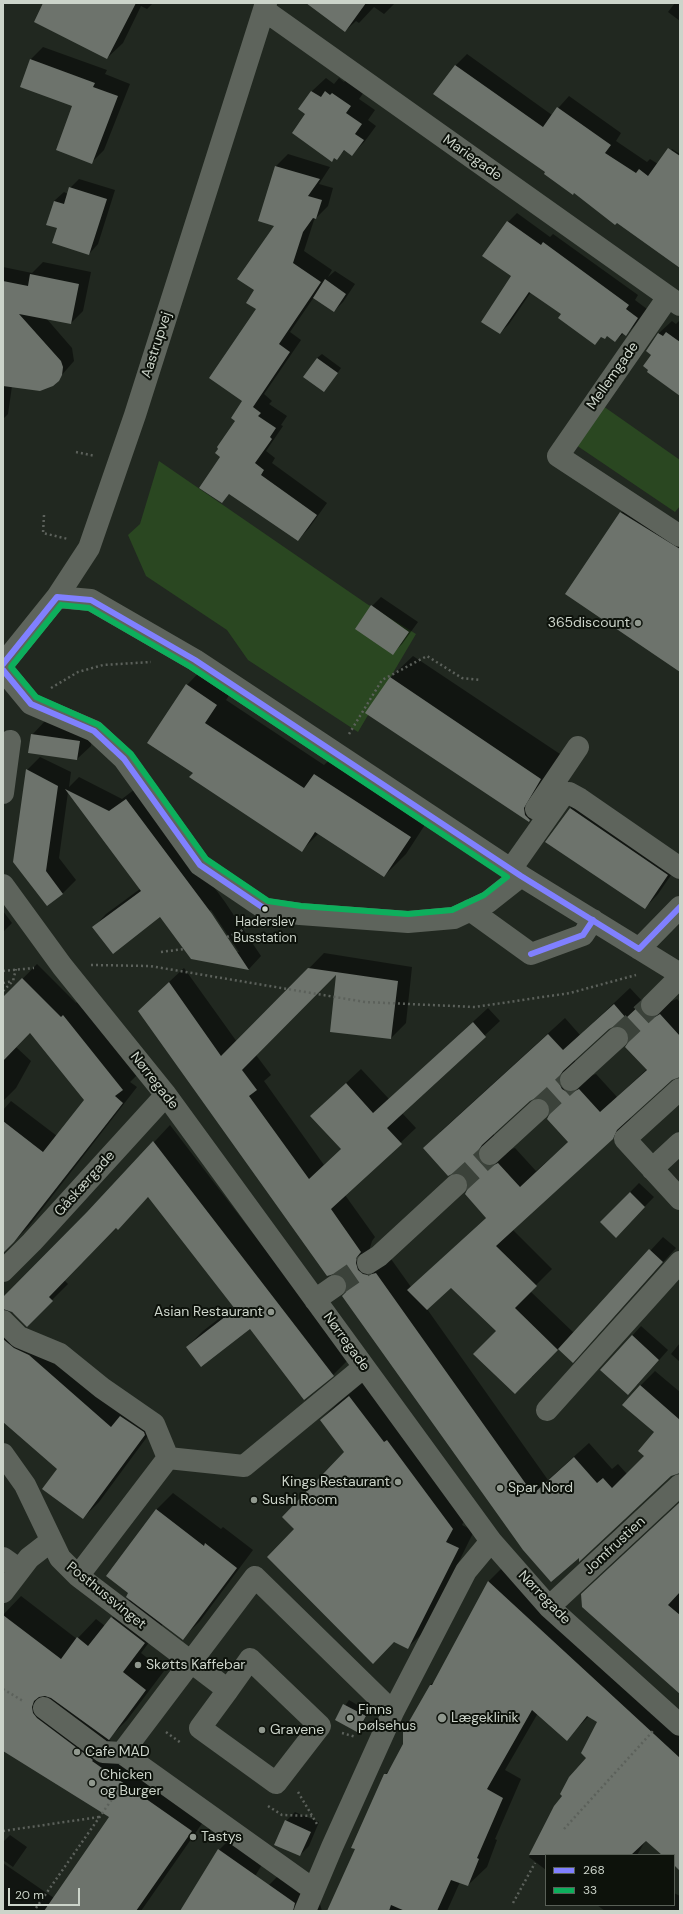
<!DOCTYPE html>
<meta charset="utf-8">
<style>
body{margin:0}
#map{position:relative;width:683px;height:1914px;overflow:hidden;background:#212820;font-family:"DM Sans",sans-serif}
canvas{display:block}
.frame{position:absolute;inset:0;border:4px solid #ccd4ca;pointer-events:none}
.legend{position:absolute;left:545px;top:1854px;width:130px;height:52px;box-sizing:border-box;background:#0d120b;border:1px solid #596057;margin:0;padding:5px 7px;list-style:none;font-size:12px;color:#ccd4ca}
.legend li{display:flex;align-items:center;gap:8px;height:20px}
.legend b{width:20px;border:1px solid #596057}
.scale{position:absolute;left:8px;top:1888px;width:72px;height:18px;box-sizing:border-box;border:2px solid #ccd4ca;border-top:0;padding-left:5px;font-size:12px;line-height:14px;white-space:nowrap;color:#ccd4ca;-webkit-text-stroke:3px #0d120b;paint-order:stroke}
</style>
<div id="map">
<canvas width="683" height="1914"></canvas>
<div class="frame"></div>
<ul class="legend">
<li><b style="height:5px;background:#8080ff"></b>268</li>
<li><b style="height:5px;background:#0daf5c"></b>33</li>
</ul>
<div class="scale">20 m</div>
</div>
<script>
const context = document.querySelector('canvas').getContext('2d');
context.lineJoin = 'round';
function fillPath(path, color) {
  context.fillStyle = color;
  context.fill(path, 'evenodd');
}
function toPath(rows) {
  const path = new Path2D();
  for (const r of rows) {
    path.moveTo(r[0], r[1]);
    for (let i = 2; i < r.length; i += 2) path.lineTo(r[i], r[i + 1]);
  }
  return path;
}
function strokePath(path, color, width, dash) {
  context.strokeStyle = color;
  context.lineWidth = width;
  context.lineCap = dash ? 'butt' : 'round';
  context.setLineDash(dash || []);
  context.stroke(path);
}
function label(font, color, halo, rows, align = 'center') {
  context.font = font + ' "DM Sans",sans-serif';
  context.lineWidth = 4;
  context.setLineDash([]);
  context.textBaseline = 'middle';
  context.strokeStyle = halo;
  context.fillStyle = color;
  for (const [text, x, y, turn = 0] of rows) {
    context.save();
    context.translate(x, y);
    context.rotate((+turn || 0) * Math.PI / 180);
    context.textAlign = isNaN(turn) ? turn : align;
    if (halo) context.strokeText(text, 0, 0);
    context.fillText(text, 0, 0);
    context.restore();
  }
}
fillPath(toPath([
 [603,406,680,460,680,506,675,512,576,445],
 [159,461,367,604,416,634,358,732,248,660,227,630,146,576,128,535,140,524]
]), '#2a4721');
fillPath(toPath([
 [45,3,153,3,147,9,141,6,123,43,107,58],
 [318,3,395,3,384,14,374,7,359,23,356,21,345,31],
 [675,3,680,3,680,21,668,12],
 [43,47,107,70,105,74,130,84,104,150,92,162,74,105,30,60],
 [467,54,552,115,569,96,621,133,616,141,647,162,650,159,658,164,672,149,680,154,680,261,575,192,573,194,546,172,435,94,456,65],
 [326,78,334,84,339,78,344,82,346,80,364,92,359,99,375,110,368,120,376,126,365,141,352,155,345,150,337,158,335,157,332,160,307,114,300,109,312,91],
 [288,154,330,167,319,184,333,188,328,206,314,220,304,251,332,270,328,277,335,271,355,284,343,302,334,311,314,297,290,332,301,340,264,394,272,401,269,404,287,416,281,425,283,426,266,451,275,458,272,463,327,503,309,528,298,540,230,493,222,502,222,456,244,401,257,309,255,290,275,225,260,221,276,166],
 [79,179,115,190,98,244,89,254,58,227,54,201,64,192,68,194,70,188],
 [517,213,550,237,553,234,638,295,635,300,647,309,635,325,626,334,624,333,615,341,607,335,602,336,595,344,562,314,531,292,509,324,500,333,512,276,508,222],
 [43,262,91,272,83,311,71,323,46,318,72,348,74,361,53,385,12,386,8,414,3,419,3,267,32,273],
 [680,320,680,393,652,355,647,351,659,333,672,321,676,324],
 [322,354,341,368,328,386,317,358],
 [638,496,680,523,680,671,566,594,621,513],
 [381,597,418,622,402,644,393,653,372,606],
 [413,656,563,756,551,799,529,821,390,678],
 [209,662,238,682,226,700,324,765,337,752,432,814,406,854,384,876,319,833,302,850,194,772,187,685],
 [45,721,93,728,91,746,77,759,29,752,32,735],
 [40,757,71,772,69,787,79,777,122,799,139,786,225,902,261,956,249,969,191,958,161,916,94,927,106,914,140,889,68,792,59,858,76,880,63,893,47,905,27,770],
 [211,910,239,952,236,952,209,911],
 [584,795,680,862,658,894,645,908,547,842,570,808],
 [3,911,12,923,3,932],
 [324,953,412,967,406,1023,391,1038,337,972,256,1055,271,1075,264,1081,324,1165,342,1149,327,1101,361,1069,389,1099,488,1008,500,1021,402,1113,416,1128,345,1195,375,1237,372,1241,370,1248,372,1255,391,1259,411,1287,487,1217,469,1189,469,1182,440,1132,565,1018,580,1035,630,988,643,1002,672,1001,677,999,680,1002,680,1076,671,1079,632,1115,629,1122,612,1139,513,1230,552,1269,530,1291,574,1333,663,1237,676,1248,586,1348,558,1349,532,1377,497,1331,451,1286,427,1309,548,1480,589,1443,612,1469,618,1464,627,1474,645,1456,655,1432,640,1386,655,1371,680,1392,680,1462,580,1556,347,1292,348,1285,346,1278,154,996,184,968,237,1042],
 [615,1025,621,1025,627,1029,630,1035,630,1042,647,1069,617,1097,596,1074,590,1076,575,1066,575,1059,608,1028],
 [535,1097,542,1097,548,1101,551,1107,551,1114,569,1142,536,1171,515,1148,509,1150,494,1140,494,1133,529,1100],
 [37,964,76,1003,78,1001,137,1075,130,1082,137,1087,29,1226,3,1252,3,1110,11,1101,57,1136,85,1100,30,1032,16,1047,31,1061,16,1088,3,1101,3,999],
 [170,1125,349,1359,333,1375,250,1328,187,1347,203,1331,234,1307,149,1196,64,1280,68,1284,27,1325,7,1308,10,1313,26,1330,161,1418,99,1502,83,1518,61,1472,3,1421,3,1298,88,1213],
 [639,1183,654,1197,616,1236,601,1222],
 [641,1326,668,1350,637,1385,601,1370],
 [680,1343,680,1362,671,1354],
 [366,1380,468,1512,462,1525,474,1531,424,1632,407,1648,296,1529,346,1452,321,1420,338,1403],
 [173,1493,221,1529,223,1527,253,1550,200,1621,183,1638,163,1624,141,1653,164,1671,127,1720,108,1739,111,1741,110,1742,210,1812,141,1911,3,1911,3,1863,54,1898,110,1817,3,1749,3,1615,21,1596,77,1639,96,1619,105,1626,130,1599,156,1510],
 [680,1512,680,1693,583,1606],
 [507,1563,680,1722,680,1869,674,1864,674,1855,664,1855,646,1840,637,1855,546,1855,546,1870,529,1857,555,1807,587,1758,598,1722,589,1716,567,1739,538,1713,505,1770,521,1779,495,1839,497,1840,487,1867,468,1885,460,1882,447,1911,328,1911,356,1849,385,1775,391,1768,404,1744,430,1685,436,1680,489,1581],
 [349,1700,369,1712,357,1731,336,1719],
 [295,1812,319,1822,309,1846,300,1855,286,1821],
 [238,1831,269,1853,234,1911,181,1911,219,1850],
 [10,1835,27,1847,13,1867,3,1860,3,1842],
 [288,1866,314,1900,320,1904,322,1911,257,1911,269,1885],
 [674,1893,680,1896,680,1911,605,1911,597,1905,674,1905]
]), '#0007');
fillPath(toPath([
 [43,3,136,3,107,59,34,22],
 [306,3,366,3,345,32],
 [30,59,95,83,93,87,118,96,92,164,56,150,72,106,20,87],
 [455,65,543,127,557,107,611,145,605,153,636,173,639,169,648,176,668,148,680,156,680,268,617,223,615,225,574,193,573,195,544,174,545,172,433,94],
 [311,91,321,97,325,91,330,95,332,93,351,106,346,113,362,124,355,134,364,140,352,156,344,150,337,160,334,158,332,162,292,133,305,114,298,109],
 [275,166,320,179,308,196,322,200,316,219,313,218,303,232,293,263,321,282,279,344,290,352,253,407,261,413,258,416,276,428,270,437,272,439,255,463,264,470,261,475,317,515,298,541,229,494,222,503,199,488,220,457,215,453,218,449,217,447,235,421,231,418,242,401,209,378,256,309,246,303,254,290,237,279,274,226,258,221],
 [69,187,107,199,89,255,52,243,57,228,46,225,54,201,64,204],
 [507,221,541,245,543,242,629,305,626,309,638,318,626,336,622,333,615,342,607,336,605,339,601,337,595,345,558,318,561,314,529,292,500,334,481,322,511,276,482,256],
 [30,274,79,284,71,324,19,314,61,361,63,367,62,375,59,381,53,386,40,391,3,386,3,281,28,286],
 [325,279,346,294,334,312,313,298],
 [666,332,680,342,680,396,647,372,648,370,643,366,651,355,646,351,658,333,663,336],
 [317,358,338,373,324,392,303,377],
 [620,512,680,549,680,672,565,594],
 [371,605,409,632,393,655,355,629],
 [390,677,541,779,524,808,525,815,530,820,529,822,365,713],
 [186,684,217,705,205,723,304,788,314,774,411,837,384,877,315,832,302,852,189,777,193,773,147,743],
 [31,734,80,741,77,760,28,753],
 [26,769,58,786,46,871,63,894,47,906,13,862],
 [65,789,109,811,126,799,212,914,249,970,191,959,160,917,113,954,92,927,141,891],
 [570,808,668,875,645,909,545,842],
 [308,968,398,981,391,1039,330,1032,336,975,242,1070,257,1090,249,1096,309,1179,341,1149,310,1116,346,1083,373,1113,473,1022,486,1037,387,1128,402,1144,331,1209,361,1252,357,1257,356,1263,358,1270,363,1274,368,1275,376,1273,533,1494,574,1457,597,1483,603,1478,612,1488,644,1456,638,1451,654,1432,622,1405,640,1385,680,1420,680,1473,671,1476,579,1562,579,1558,551,1582,523,1550,342,1296,346,1292,347,1285,345,1279,340,1275,334,1274,327,1276,138,1011,169,982,221,1056],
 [22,978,61,1017,63,1015,123,1090,115,1096,123,1103,14,1242,3,1253,3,1121,43,1152,84,1100,30,1033,3,1061,3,997],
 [614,1004,626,1018,640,1005,643,1014,648,1017,655,1017,660,1014,680,1036,680,1077,672,1080,617,1130,613,1139,496,1246,537,1286,515,1308,558,1350,515,1394,473,1354,496,1331,451,1288,427,1310,407,1290,486,1218,465,1194,468,1188,468,1182,465,1177,459,1173,454,1173,448,1176,423,1148,548,1034,563,1050],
 [615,1026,621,1026,626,1030,629,1035,629,1041,625,1047,647,1070,600,1112,579,1089,573,1092,567,1092,562,1089,559,1083,559,1077,563,1071,609,1029],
 [536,1098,542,1098,547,1102,550,1108,550,1113,547,1119,568,1142,520,1187,498,1163,492,1166,486,1166,481,1163,478,1157,478,1151,482,1145,530,1101],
 [153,1141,334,1376,304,1400,250,1329,201,1367,186,1347,235,1309,148,1197,118,1230,116,1228,49,1297,53,1301,27,1327,12,1312,3,1309,3,1297,87,1212],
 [630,1192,645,1207,616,1238,600,1222],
 [649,1249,663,1262,573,1363,558,1349],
 [632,1335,659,1360,628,1395,600,1370],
 [3,1339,14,1348,29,1355,111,1427,120,1416,144,1432,145,1435,83,1519,42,1489,57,1469,3,1422],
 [349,1396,384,1442,387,1440,453,1529,446,1542,459,1548,408,1649,394,1642,373,1664,267,1557,294,1529,282,1517,344,1452,320,1420],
 [680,1502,680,1592,668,1605,680,1615,680,1694,582,1607,581,1594],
 [156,1509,204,1546,205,1543,237,1568,183,1640,126,1597,128,1593,106,1576],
 [488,1581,680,1758,680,1871,674,1865,674,1855,662,1855,646,1841,631,1855,529,1855,554,1806,562,1796,560,1794,569,1777,586,1758,581,1753,597,1722,587,1716,567,1741,532,1710,487,1789,503,1798,477,1858,479,1859,468,1886,451,1880,437,1911,405,1911,391,1905,389,1911,327,1911,355,1849,351,1848,384,1774,387,1774,403,1744,403,1732,430,1685,432,1685],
 [3,1615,61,1659,77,1637,88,1646,111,1617,145,1643,123,1672,146,1690,109,1740,51,1698,45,1696,39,1697,34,1701,32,1707,33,1713,37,1718,93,1760,92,1761,192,1831,136,1911,44,1911,109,1817,3,1751],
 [343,1704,366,1716,357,1732,335,1720],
 [285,1820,311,1832,300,1856,274,1845],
 [218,1849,295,1903,293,1911,180,1911]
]), '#6d736c');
strokePath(toPath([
 [617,1038,652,1005],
 [538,1110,571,1080],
 [456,1185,490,1154],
 [335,1286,368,1263]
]), '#3b423a', 22, [22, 11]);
strokePath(toPath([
 [76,452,95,456],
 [44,515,43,533,68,539],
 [51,688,78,672,103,665,151,662],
 [349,734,382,680,427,656,462,678,480,680],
 [227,937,240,932,247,925],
 [161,952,184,949],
 [91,965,150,966,365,1002,475,1007,570,993,636,975],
 [3,971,34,968],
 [3,983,13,981],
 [3,991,13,981,16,969],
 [3,1689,23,1701],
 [166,1732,181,1743],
 [342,1733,356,1737],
 [298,1792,317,1824],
 [268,1806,282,1815,312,1816],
 [564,1829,653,1731],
 [3,1831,99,1817],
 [513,1903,535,1863],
 [36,1908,124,1782]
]), '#5c615b', 2.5, [2, 3]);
strokePath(toPath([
 [264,10,680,305],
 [668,297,558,456,680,536],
 [57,597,91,600,195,660,521,876,680,974],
 [3,664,57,597,89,548,135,415,266,3],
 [3,670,31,704,94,731,124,759,200,865,265,909,300,914,408,922,454,918,488,902,521,876],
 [3,793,10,741],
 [536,809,578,747],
 [511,869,561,798,569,793,580,799,680,868],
 [3,885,62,966,166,1095,491,1541,549,1607,680,1725],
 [470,910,531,954,583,935,593,920],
 [639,949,680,907],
 [652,1005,680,977],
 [571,1080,617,1038],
 [680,1089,625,1139,680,1199],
 [490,1154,538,1110],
 [652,1169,680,1143],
 [368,1263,379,1256,456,1185],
 [3,1271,32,1242,166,1095],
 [315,1300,335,1286],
 [3,1321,19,1337,60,1354,102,1388,154,1424,168,1458],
 [547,1410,680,1262],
 [3,1454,25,1485,60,1558,78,1576,228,1690,200,1728,276,1783,320,1726,250,1659,228,1690],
 [3,1558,20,1570],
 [78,1576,168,1458,244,1466,364,1367],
 [3,1592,29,1558,51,1541],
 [549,1607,680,1485],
 [44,1708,103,1752,122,1753,314,1890],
 [122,1753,255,1577,393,1712],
 [305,1911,332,1847,393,1712,466,1571,491,1541]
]), '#5e645c', 22);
strokePath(toPath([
 [3,664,57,597,91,600,195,660,521,876,639,949,680,907],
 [3,670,31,704,94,731,124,759,200,865,265,909],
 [531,954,583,935,593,920]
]), '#8080ff', 6);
strokePath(toPath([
 [61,605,89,608,191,667,507,877,484,895,452,910,408,914,301,906,268,901,206,859,131,754,99,725,36,697,11,667,61,605]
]), '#0daf5c', 6);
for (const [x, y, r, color] of [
 [638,623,4,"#90988e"],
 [265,909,3.5,"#ccd4ca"],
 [271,1312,4,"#90988e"],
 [398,1482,4,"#90988e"],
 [500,1488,4,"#90988e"],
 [254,1500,4,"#90988e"],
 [138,1665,4,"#90988e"],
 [350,1718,4,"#90988e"],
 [442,1718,5,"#90988e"],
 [262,1730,4,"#90988e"],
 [77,1752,4,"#90988e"],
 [92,1783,4,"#90988e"],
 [193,1837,4,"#90988e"]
]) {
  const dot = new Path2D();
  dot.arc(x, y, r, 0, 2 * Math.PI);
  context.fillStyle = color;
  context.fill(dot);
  strokePath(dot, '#0d120b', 1.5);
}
label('13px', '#ccd4ca', '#0d120b', [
 ["Haderslev",265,923],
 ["Busstation",265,939]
]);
label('14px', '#ccd4ca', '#0d120b', [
 ["Mariegade",472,158,35],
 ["Aastrupvej",157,345,-72],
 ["Mellemgade",613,376,-55],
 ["Nørregade",154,1081,52],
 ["Gåskærgade",85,1184,-48],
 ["Nørregade",346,1342,54],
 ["Jomfrustien",615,1546,-43],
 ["Posthussvinget",106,1596,39],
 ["Nørregade",544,1598,46]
]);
label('14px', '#ccd4ca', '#0d120b', [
 ["365discount",630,623,"right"],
 ["Asian Restaurant",263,1312,"right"],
 ["Kings Restaurant",390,1482,"right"],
 ["Spar Nord",508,1488],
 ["Sushi Room",262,1500],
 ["Skøtts Kaffebar",146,1665],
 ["Finns",358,1710],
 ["pølsehus",358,1726],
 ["Lægeklinik",451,1718],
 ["Gravene",270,1730],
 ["Cafe MAD",85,1752],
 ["Chicken",100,1775],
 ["og Burger",100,1791],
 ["Tastys",201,1837]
], 'left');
</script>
